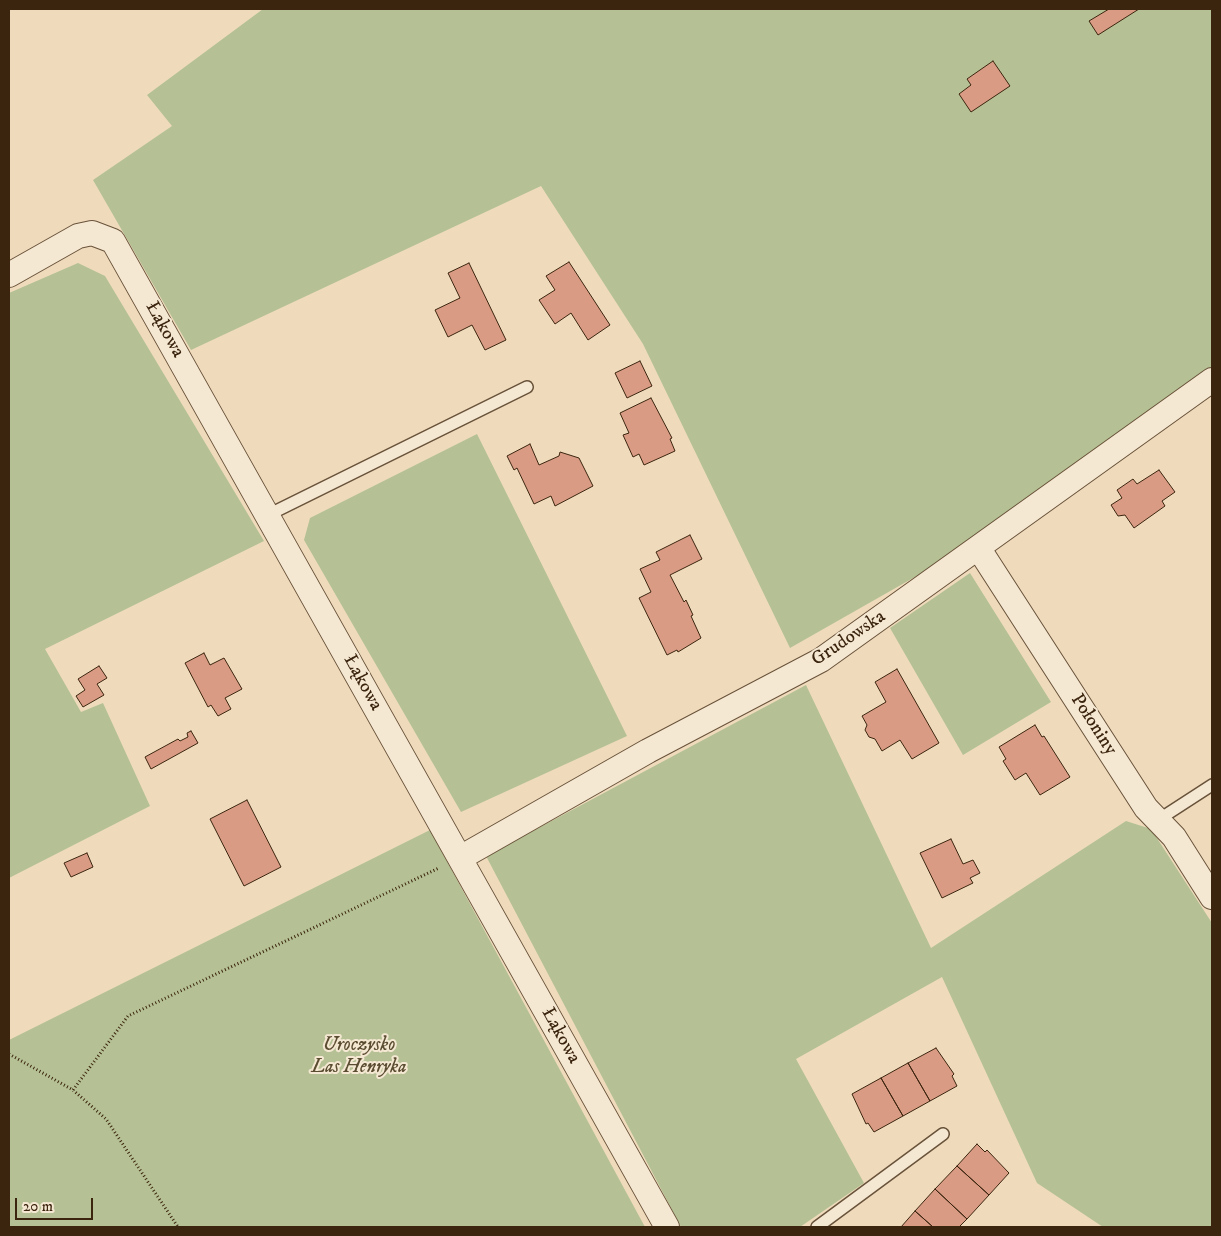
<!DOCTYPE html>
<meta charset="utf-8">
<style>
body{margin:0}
#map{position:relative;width:1221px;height:1236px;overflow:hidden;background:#efdbbc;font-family:"IM FELL DW Pica",serif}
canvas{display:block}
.frame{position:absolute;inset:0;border:10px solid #3c250f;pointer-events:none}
.scale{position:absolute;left:15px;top:1198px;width:78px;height:22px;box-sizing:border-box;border:2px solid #3c250f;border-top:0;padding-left:6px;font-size:15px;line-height:18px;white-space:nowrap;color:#3c250f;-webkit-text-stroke:4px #f5e8d3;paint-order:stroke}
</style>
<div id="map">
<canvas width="1221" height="1236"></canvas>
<div class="frame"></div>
<div class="scale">20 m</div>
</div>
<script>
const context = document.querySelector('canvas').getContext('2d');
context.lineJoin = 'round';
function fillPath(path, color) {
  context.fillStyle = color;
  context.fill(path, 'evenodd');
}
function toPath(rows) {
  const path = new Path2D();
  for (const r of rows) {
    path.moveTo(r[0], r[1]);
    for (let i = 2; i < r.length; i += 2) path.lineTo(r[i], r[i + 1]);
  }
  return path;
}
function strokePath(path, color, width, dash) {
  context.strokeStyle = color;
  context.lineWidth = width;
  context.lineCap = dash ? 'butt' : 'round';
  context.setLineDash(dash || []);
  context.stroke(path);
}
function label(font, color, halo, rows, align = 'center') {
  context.font = font + ' "IM FELL DW Pica",serif';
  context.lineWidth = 4;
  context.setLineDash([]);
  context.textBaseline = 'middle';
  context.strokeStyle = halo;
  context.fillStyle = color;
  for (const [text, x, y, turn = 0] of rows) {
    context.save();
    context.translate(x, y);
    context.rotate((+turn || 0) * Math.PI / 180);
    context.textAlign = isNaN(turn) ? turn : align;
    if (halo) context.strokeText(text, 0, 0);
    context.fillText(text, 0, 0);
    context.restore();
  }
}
fillPath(toPath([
 [263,9,1212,9,1212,372,943,561,790,648,643,344,541,186,191,350,93,180,172,126,147,95],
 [78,263,105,276,264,541,45,649,81,712,103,703,150,806,9,878,9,293],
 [477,434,627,736,461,812,304,540,310,518],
 [970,573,1051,702,963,755,890,628],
 [806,685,931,948,1126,821,1151,829,1212,923,1212,1227,1103,1227,1037,1183,942,977,796,1059,864,1183,800,1227,681,1227,486,856],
 [430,830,645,1227,9,1227,9,1040]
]), '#b5c194');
const building = toPath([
 [1109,9,1139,9,1098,35,1089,21,1109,9],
 [993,61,1010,86,971,112,959,94,971,85,967,79,993,61],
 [569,262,610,325,588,340,571,313,555,324,539,300,555,290,546,276,569,262],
 [469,263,506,340,485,350,472,325,448,337,435,310,460,298,448,273,469,263],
 [640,361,652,386,627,398,615,373,640,361],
 [651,398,672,438,670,439,675,451,644,465,639,454,633,457,623,435,629,433,620,413,651,398],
 [530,444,539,465,559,456,560,452,579,458,593,486,555,506,551,496,534,504,517,468,514,470,507,456,530,444],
 [1159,470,1175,492,1162,501,1165,506,1134,528,1125,515,1118,516,1111,505,1122,498,1117,490,1133,479,1137,484,1159,470],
 [690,535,702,559,670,575,684,602,686,600,693,615,691,616,701,638,678,652,677,650,667,655,639,598,651,592,640,569,660,560,656,552,690,535],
 [204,653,210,665,224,658,242,689,225,698,231,709,218,716,211,705,208,707,185,663,204,653],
 [99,666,107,678,97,684,104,695,83,707,76,696,85,690,78,679,99,666],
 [897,669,939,743,912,759,900,740,882,751,875,739,869,737,865,730,867,725,862,716,886,702,875,682,897,669],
 [1035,725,1042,737,1044,736,1070,777,1040,795,1026,773,1015,780,1003,761,1006,759,999,747,1035,725],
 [191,731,198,743,151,769,145,757,178,739,180,741,188,737,187,733,191,731],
 [247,800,281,867,244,886,210,819,247,800],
 [951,839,963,864,973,860,980,873,970,878,973,883,942,898,920,853,951,839],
 [87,853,93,867,71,877,64,863,87,853],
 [936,1048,954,1074,952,1076,957,1086,930,1101,908,1063,936,1048],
 [908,1063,930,1101,903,1116,881,1078,908,1063],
 [881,1078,903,1116,874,1132,868,1123,866,1124,852,1094,881,1078],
 [977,1144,985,1152,987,1150,1009,1173,989,1195,957,1166,977,1144],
 [957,1166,989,1195,967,1219,935,1189,957,1166],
 [935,1189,967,1219,959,1227,933,1227,915,1211,935,1189],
 [915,1211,933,1227,901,1227,915,1211]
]);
fillPath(building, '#d99b84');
strokePath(building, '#3c250f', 1);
const service = toPath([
 [268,515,527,387],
 [1158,820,1212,785],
 [817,1227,943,1134]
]);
const minor = toPath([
 [9,275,78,236,92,233,113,241,667,1227],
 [979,549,1146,808,1174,837,1212,897],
 [460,858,648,751,821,660,1212,380]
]);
strokePath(service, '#69523a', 14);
strokePath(minor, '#69523a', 26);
strokePath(toPath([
 [9,1054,73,1090,106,1119,178,1227],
 [73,1090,128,1016,439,868]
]), '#3c250f', 3, [1, 2.5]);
strokePath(service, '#f5e8d3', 11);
strokePath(minor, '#f5e8d3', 24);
label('19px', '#3c250f', '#f5e8d3', [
 ["Łąkowa",164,330,61],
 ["Grudowska",849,639,-34],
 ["Łąkowa",362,683,61],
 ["Połoniny",1093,725,57],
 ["Łąkowa",560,1036,61]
]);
label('italic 19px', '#5a4c30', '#f5e8d3', [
 ["Uroczysko",359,1046],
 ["Las Henryka",359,1068]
]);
</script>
